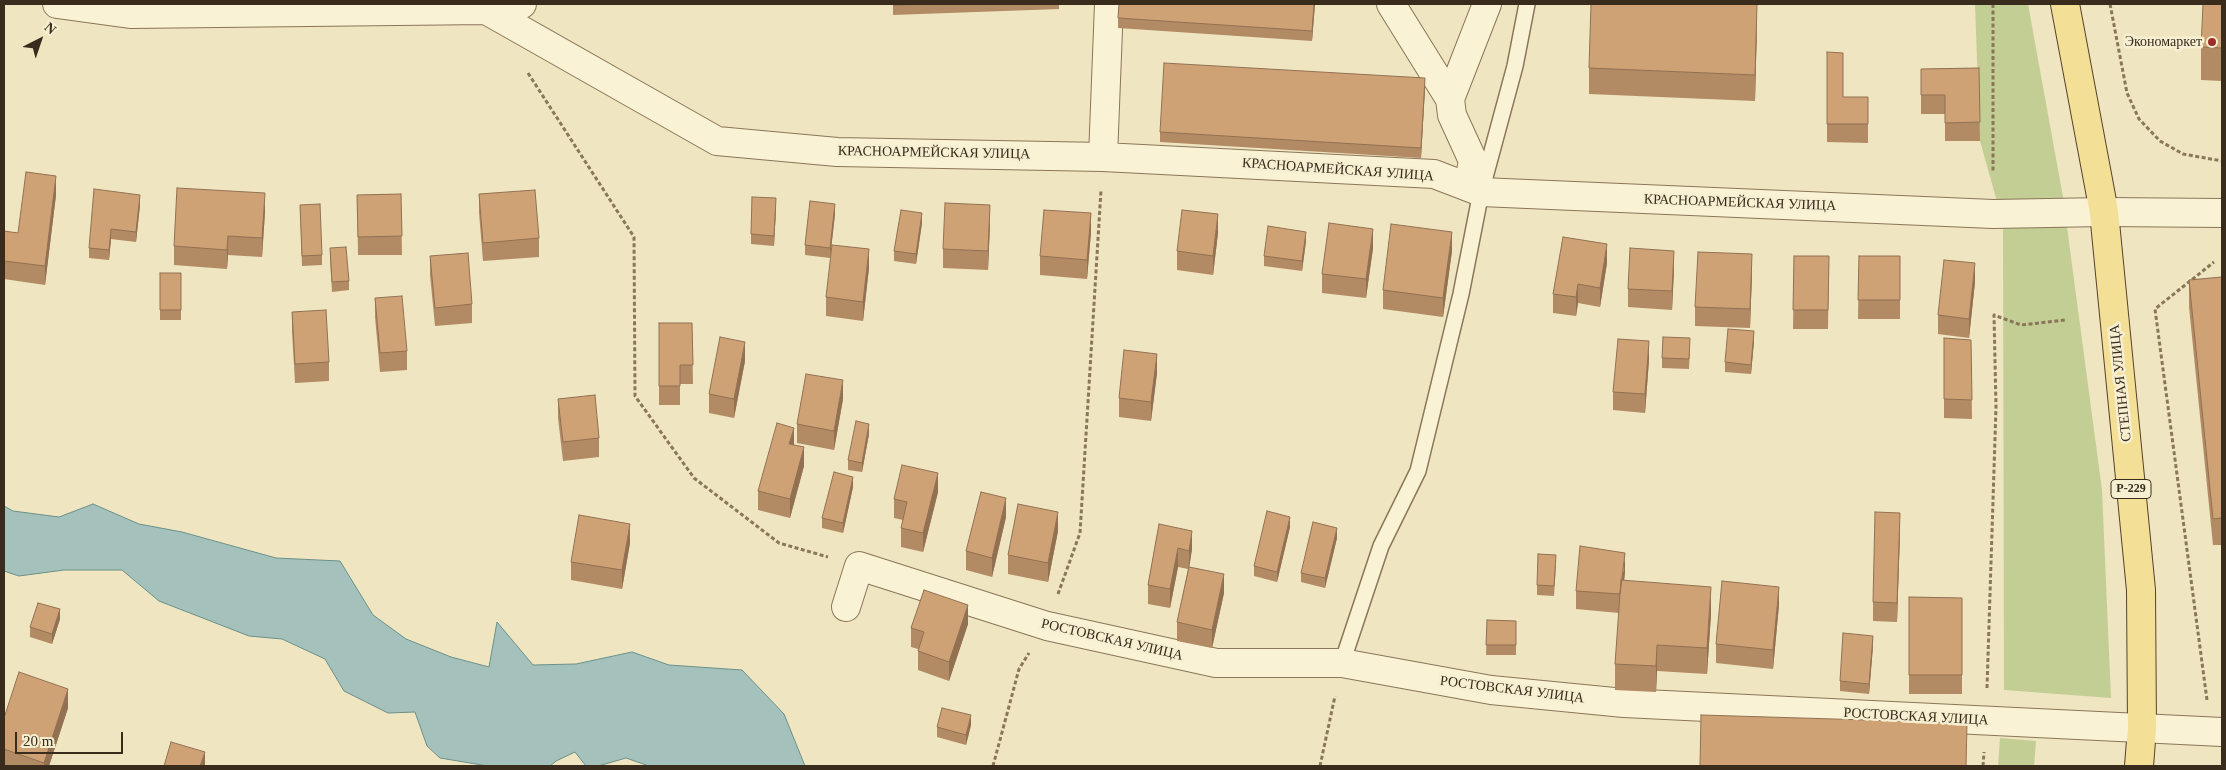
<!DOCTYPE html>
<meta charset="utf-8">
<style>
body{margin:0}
#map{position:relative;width:2226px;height:770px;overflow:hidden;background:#efe5c1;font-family:Georgia,serif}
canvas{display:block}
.frame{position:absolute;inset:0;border:5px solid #392c1d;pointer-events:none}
.north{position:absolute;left:15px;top:15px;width:50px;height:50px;-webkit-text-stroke:4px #f7efd1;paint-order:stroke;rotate:41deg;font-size:14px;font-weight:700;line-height:20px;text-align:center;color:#392c1d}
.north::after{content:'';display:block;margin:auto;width:18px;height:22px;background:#392c1d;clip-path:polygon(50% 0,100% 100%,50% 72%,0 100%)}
.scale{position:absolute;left:15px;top:732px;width:108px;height:22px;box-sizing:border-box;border:2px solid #392c1d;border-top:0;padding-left:6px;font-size:15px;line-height:18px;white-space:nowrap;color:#392c1d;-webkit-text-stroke:4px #f7efd1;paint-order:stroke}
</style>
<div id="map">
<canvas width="2226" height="770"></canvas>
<div class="frame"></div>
<div class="north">N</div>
<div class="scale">20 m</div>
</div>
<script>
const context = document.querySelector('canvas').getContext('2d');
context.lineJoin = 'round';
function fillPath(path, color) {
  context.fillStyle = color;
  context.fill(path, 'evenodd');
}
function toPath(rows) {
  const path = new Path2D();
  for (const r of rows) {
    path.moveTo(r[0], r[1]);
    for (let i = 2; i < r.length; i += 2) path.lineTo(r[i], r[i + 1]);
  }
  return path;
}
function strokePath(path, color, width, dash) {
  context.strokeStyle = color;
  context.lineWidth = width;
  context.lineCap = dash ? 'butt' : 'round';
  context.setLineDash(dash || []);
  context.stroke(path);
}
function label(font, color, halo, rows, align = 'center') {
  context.font = font + ' Georgia,serif';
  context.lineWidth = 5;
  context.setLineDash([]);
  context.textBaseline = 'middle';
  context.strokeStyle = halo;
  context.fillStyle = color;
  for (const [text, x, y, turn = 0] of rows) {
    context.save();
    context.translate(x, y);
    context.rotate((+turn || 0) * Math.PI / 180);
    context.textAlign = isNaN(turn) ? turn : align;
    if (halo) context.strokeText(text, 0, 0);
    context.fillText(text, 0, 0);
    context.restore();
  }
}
fillPath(toPath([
 [1975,4,2028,4,2063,197,2102,490,2111,698,2004,690,2003,223,1980,141],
 [2000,738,2036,741,2034,766,1998,766]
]), '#c3ce95');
const water = toPath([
 [93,504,139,524,182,532,276,558,340,561,373,615,406,639,451,657,489,667,497,622,533,665,576,664,632,652,669,665,742,670,784,714,805,766,649,766,626,758,598,766,586,766,575,752,556,761,550,766,488,766,440,758,427,746,415,712,388,713,344,691,325,659,282,639,249,636,159,601,122,570,64,570,19,576,4,571,4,506,13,511,59,517,93,504]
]);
fillPath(water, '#a4c2bb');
strokePath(water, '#6a908a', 1);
const service = toPath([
 [1342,663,1381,546,1418,471,1461,294,1481,192,1515,66,1527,4]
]);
const minor = toPath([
 [57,4,130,14,486,10,522,4],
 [1391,4,1450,99],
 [486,10,717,141,837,152,1103,157,1434,174,1481,192,1993,214,2104,212],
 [1103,157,1109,4],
 [1468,187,1473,161,1452,115,1450,99,1487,4],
 [846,607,859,566,1047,626,1216,663,1342,663,1491,690,1624,703,2222,732]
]);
const tertiary = toPath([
 [2104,212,2222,213]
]);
const primary = toPath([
 [2065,4,2104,212,2141,590,2142,728,2139,766]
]);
strokePath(service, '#8a7658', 18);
strokePath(minor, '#8a7658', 30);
strokePath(tertiary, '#8a7658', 30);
strokePath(primary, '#57442c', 30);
strokePath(toPath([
 [1993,4,1993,172],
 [2110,4,2127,93,2139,119,2160,141,2183,154,2222,161],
 [528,73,634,237,635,396,694,478,779,543,828,557],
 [1058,594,1080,533,1101,190],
 [1987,688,1996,407,1994,315,2021,325,2065,320],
 [2207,700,2155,309,2214,262],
 [993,766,1019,669,1029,653],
 [1320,766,1335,696],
 [1983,766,1984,752]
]), '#8a7658', 3, [4, 2.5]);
strokePath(service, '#faf2d5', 15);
strokePath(minor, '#faf2d5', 28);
strokePath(tertiary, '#faf2d5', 28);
strokePath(primary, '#f4df97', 28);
fillPath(toPath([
 [893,4,1059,4,1059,9,893,15],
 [1315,4,1312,41,1118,28,1118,18],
 [2222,4,2222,81,2201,80,2201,47],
 [1757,23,1755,101,1589,94,1589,68],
 [1827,52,1843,97,1868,97,1868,143,1827,142],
 [1979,68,1980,141,1945,141,1945,114,1921,114,1921,69],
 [1425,88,1421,158,1160,142,1160,132],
 [401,194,402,255,358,255,357,195],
 [479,194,539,238,539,257,483,261,479,213],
 [56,195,45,285,4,279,4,234,18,233],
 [140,205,136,242,111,239,109,260,89,258,89,248],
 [300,205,322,255,322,265,302,266],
 [776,208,774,246,751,244,751,234],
 [265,212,262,257,228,255,227,269,174,265,174,246],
 [835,214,830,258,805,255,805,245],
 [922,223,916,264,894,261,894,251],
 [990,224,988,270,943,268,943,249],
 [1091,232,1087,279,1040,275,1040,256],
 [1218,233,1213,275,1177,270,1177,251],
 [1306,241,1302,271,1264,266,1264,256],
 [330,248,349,281,349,290,332,292,330,258],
 [1373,248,1366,298,1322,293,1322,274],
 [1452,251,1443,317,1383,309,1383,290],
 [430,256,472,304,472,323,435,326,430,275],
 [1794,256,1829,256,1828,329,1793,329],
 [1859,256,1900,256,1900,319,1858,319],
 [1607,263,1600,307,1578,303,1576,316,1553,313,1553,294],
 [869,268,863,321,826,316,826,297],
 [1674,270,1672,310,1628,307,1628,289],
 [160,273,181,273,181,320,160,320],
 [1752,273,1750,328,1695,326,1695,307],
 [2222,277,2222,545,2213,545,2189,307,2189,280],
 [1975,282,1969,338,1938,334,1938,315],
 [375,298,407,351,407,370,380,372,375,317],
 [292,312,329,362,329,381,295,383,292,331],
 [659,323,692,323,693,384,680,384,680,405,659,405],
 [1944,338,1971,340,1972,419,1944,418],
 [1754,341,1751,374,1725,372,1725,362],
 [1690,348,1689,369,1662,368,1662,358],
 [1649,360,1645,413,1613,410,1613,392],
 [745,361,734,418,709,413,709,394],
 [1157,373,1151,421,1119,417,1119,398],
 [558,399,599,438,599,457,563,461,558,418],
 [843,399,834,450,797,443,797,424],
 [869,434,862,472,848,470,848,460],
 [794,445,804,466,790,518,758,510,758,491],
 [853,487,843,533,822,528,822,518],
 [938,492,923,552,901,547,901,528,903,520,894,518,894,499],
 [1006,517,992,577,966,570,966,551],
 [1159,524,1192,549,1189,567,1224,593,1212,648,1177,641,1177,622,1188,569,1178,567,1170,608,1148,604,1148,585],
 [1290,527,1277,582,1254,576,1254,566],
 [1058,531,1048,582,1008,574,1008,555],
 [1900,532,1897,622,1873,621,1873,602],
 [1337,538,1325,588,1301,582,1301,573],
 [630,543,622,589,571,580,571,562],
 [1556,565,1554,596,1537,595,1537,585],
 [1625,572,1624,580,1711,614,1707,674,1657,671,1656,692,1615,690,1615,664,1619,613,1576,609,1576,591],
 [1909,597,1962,598,1962,694,1909,694],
 [1779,605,1773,669,1716,663,1716,644],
 [60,619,52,644,30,637,30,627],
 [1487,620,1516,621,1516,655,1486,655],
 [968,624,949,681,918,670,918,649,911,647,911,628],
 [1873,646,1869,694,1840,691,1840,681],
 [68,708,49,766,4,766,4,718],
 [971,725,966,745,937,737,937,727]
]), '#b28b65');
fillPath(toPath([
 [1314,4,1315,4,1312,41,1312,31],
 [1757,4,1757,23,1755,101,1755,75],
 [1425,78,1425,88,1421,158,1421,148],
 [56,176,56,195,45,285,45,266],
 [265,193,265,212,262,257,262,238],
 [140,195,140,205,136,242,136,232],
 [776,198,776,208,774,246,774,236],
 [835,204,835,214,830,258,830,248],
 [990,205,990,224,988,270,988,251],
 [922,213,922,223,916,264,916,254],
 [1091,213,1091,232,1087,279,1087,260],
 [1218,214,1218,233,1213,275,1213,256],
 [111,229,111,239,109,260,109,250],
 [1373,229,1373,248,1366,298,1366,279],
 [1306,232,1306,241,1302,271,1302,261],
 [1452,232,1452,251,1443,317,1443,298],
 [228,236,228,255,227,269,227,250],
 [1607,244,1607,263,1600,307,1600,288],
 [869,249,869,268,863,321,863,302],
 [1674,251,1674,270,1672,310,1672,291],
 [1752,254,1752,273,1750,328,1750,309],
 [1975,263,1975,282,1969,338,1969,319],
 [1578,284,1578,303,1576,316,1576,297],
 [1754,331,1754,341,1751,374,1751,365],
 [1649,341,1649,360,1645,413,1645,394],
 [745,342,745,361,734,418,734,399],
 [1157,354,1157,373,1151,421,1151,402],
 [843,380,843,399,834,450,834,431],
 [869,424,869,434,862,472,862,463],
 [794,428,794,446,789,444],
 [804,447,804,466,790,518,790,499],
 [938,473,938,492,923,552,923,533],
 [853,477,853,487,843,533,843,523],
 [1006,498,1006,517,992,577,992,558],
 [1058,512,1058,531,1048,582,1048,563],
 [1900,513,1900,532,1897,622,1897,603],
 [1290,517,1290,527,1277,582,1277,572],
 [630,524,630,543,622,589,622,570],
 [1337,528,1337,538,1325,588,1325,578],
 [1192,531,1192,549,1189,569,1189,551],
 [1178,548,1178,567,1170,608,1170,589],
 [1625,553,1625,572,1621,613,1621,595],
 [1224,574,1224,593,1212,648,1212,630],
 [1711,587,1711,614,1707,674,1707,648],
 [1779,587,1779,605,1773,669,1773,650],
 [968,605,968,624,949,681,949,662],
 [60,609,60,619,52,644,52,634],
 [1873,636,1873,646,1869,694,1869,684],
 [1657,645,1657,671,1656,692,1656,666],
 [68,689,68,708,49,766,44,766,44,763],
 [971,715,971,725,966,745,966,735],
 [205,752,205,766,200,766]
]), '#917152');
const building = toPath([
 [893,4,935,4,893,5,893,4],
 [1119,4,1314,4,1312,31,1118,18,1119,4],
 [1591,4,1757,4,1755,75,1589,68,1591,4],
 [2203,4,2222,4,2222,48,2201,47,2203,4],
 [1827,52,1843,53,1843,97,1868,97,1868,124,1827,124,1827,52],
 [1164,63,1425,78,1421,148,1160,132,1164,63],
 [1979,68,1980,122,1945,123,1945,95,1921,95,1921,69,1979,68],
 [26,172,56,176,45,266,4,261,4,231,18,233,26,172],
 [177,188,265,193,262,238,228,236,227,250,174,246,177,188],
 [94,189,140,195,136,232,111,229,109,250,89,248,94,189],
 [535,190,539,238,483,243,479,194,535,190],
 [401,194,402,236,358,237,357,195,401,194],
 [752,197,776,198,774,236,751,234,752,197],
 [810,201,835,204,830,248,805,245,810,201],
 [945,203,990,205,988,251,943,249,945,203],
 [320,204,322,255,302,256,300,205,320,204],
 [901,210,922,213,916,254,894,251,901,210],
 [1044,210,1091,213,1087,260,1040,256,1044,210],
 [1182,210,1218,214,1213,256,1177,251,1182,210],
 [1329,223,1373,229,1366,279,1322,274,1329,223],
 [1391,224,1452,232,1443,298,1383,290,1391,224],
 [1268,226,1306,232,1302,261,1264,256,1268,226],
 [1563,237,1607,244,1600,288,1578,284,1576,297,1553,294,1563,237],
 [832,245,869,249,863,302,826,297,832,245],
 [346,247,349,281,332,282,330,248,346,247],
 [1630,248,1674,251,1672,291,1628,289,1630,248],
 [1698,252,1752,254,1750,309,1695,307,1698,252],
 [468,253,472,304,435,308,430,256,468,253],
 [1794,256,1829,256,1828,310,1793,310,1794,256],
 [1859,256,1900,256,1900,300,1858,300,1859,256],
 [1944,260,1975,263,1969,319,1938,315,1944,260],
 [160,273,181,273,181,310,160,310,160,273],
 [2222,277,2222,518,2213,519,2189,280,2222,277],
 [402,296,407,351,380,353,375,298,402,296],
 [326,310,329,362,295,364,292,312,326,310],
 [659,323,692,323,693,365,680,365,680,386,659,386,659,323],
 [1728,329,1754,331,1751,365,1725,362,1728,329],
 [720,337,745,342,734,399,709,394,720,337],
 [1663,337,1690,338,1689,359,1662,358,1663,337],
 [1944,338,1971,340,1972,400,1944,399,1944,338],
 [1618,339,1649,341,1645,394,1613,392,1618,339],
 [1124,350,1157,354,1151,402,1119,398,1124,350],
 [806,374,843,380,834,431,797,424,806,374],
 [595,395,599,438,563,442,558,399,595,395],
 [856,421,869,424,862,463,848,460,856,421],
 [777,423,794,428,789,444,804,447,790,499,758,491,777,423],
 [902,465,938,473,923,533,901,528,907,502,894,499,902,465],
 [834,472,853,477,843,523,822,518,834,472],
 [981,492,1006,498,992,558,966,551,981,492],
 [1018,504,1058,512,1048,563,1008,555,1018,504],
 [1267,511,1290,517,1277,572,1254,566,1267,511],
 [1875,512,1900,513,1897,603,1873,602,1875,512],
 [579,515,630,524,622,570,571,562,579,515],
 [1313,522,1337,528,1325,578,1301,573,1313,522],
 [1159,524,1192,531,1189,551,1178,548,1170,589,1148,585,1159,524],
 [1580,546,1625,553,1620,594,1576,591,1580,546],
 [1538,554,1556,555,1554,586,1537,585,1538,554],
 [1189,567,1224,574,1212,630,1177,622,1189,567],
 [1621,580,1711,587,1707,648,1657,645,1656,666,1615,664,1621,580],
 [1722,581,1779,587,1773,650,1716,644,1722,581],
 [924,590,968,605,949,662,918,651,924,632,911,628,924,590],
 [1909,597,1962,598,1962,675,1909,675,1909,597],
 [38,603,60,609,52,634,30,627,38,603],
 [1487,620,1516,621,1516,645,1486,645,1487,620],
 [1843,633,1873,636,1869,684,1840,681,1843,633],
 [19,672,68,689,44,763,4,749,4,718,19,672],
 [942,708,971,715,966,735,937,727,942,708],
 [1701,715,1967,723,1966,766,1700,766,1701,715],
 [171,742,205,752,200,766,164,766,171,742]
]);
fillPath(building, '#cfa275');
strokePath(building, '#917152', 1);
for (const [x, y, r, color] of [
 [2212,42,5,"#9b2e26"]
]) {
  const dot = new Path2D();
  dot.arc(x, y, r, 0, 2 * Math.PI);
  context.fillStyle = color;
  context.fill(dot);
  strokePath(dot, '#f7efd1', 2);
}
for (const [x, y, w] of [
 [2131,489,40]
]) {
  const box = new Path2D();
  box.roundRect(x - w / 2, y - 9.5, w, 19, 4);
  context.fillStyle = '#f7efd1';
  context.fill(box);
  strokePath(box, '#392c1d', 1);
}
label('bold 12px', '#392c1d', null, [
 ["Р-229",2131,489]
]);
label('14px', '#392c1d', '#f7efd1', [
 ["Экономаркет",2202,42]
], 'right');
label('14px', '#392c1d', '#f7efd1', [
 ["КРАСНОАРМЕЙСКАЯ УЛИЦА",934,153,1],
 ["КРАСНОАРМЕЙСКАЯ УЛИЦА",1338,170,4],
 ["КРАСНОАРМЕЙСКАЯ УЛИЦА",1740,203,2],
 ["СТЕПНАЯ УЛИЦА",2121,383,-96],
 ["РОСТОВСКАЯ УЛИЦА",1112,640,13],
 ["РОСТОВСКАЯ УЛИЦА",1512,690,7],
 ["РОСТОВСКАЯ УЛИЦА",1916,717,3]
]);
</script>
